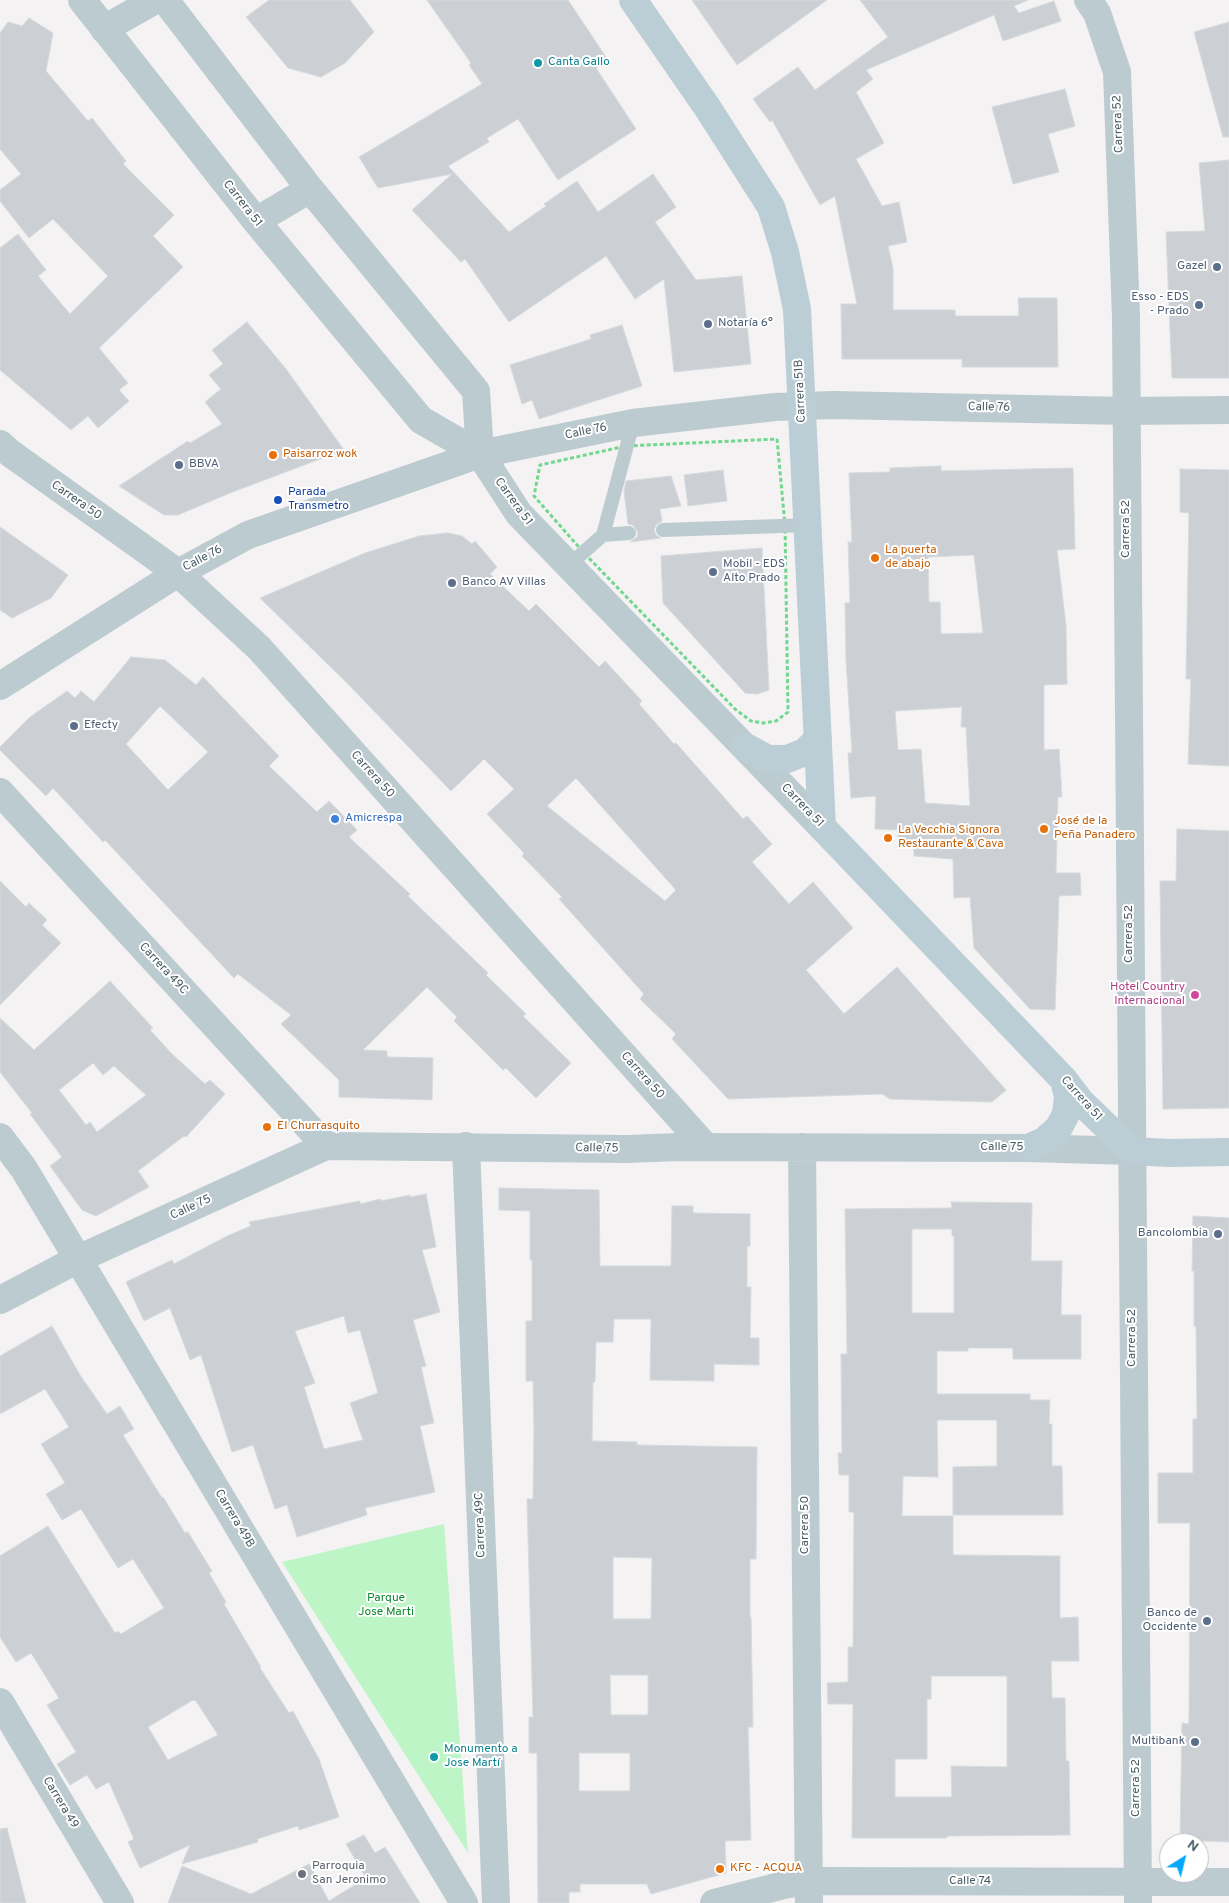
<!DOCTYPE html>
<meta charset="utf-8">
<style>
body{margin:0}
#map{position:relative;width:1229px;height:1903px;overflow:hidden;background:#f4f2f2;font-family:Overpass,sans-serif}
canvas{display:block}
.north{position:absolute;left:1159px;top:1833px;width:50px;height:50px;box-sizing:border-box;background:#fff;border:1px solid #b5bdc0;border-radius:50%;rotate:36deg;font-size:14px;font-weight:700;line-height:20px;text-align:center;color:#475b62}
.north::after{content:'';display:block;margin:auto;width:18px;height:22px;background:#06a8fb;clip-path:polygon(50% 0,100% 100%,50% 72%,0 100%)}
</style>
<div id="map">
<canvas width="1229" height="1903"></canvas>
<div class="north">N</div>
</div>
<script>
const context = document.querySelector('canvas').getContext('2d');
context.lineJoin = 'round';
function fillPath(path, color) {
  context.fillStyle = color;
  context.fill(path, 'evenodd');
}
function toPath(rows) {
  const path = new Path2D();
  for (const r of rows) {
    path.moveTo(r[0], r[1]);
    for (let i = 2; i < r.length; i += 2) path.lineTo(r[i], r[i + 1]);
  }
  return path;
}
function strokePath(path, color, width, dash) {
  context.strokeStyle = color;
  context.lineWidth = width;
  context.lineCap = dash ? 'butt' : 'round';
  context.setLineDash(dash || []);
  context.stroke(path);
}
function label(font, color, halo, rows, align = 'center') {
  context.font = font + ' Overpass,sans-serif';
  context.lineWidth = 4;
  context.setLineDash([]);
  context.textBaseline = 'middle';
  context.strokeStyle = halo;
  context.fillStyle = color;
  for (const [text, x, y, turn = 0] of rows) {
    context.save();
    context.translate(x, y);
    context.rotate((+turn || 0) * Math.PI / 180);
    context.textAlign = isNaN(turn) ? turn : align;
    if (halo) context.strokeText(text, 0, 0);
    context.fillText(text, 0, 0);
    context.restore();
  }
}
fillPath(toPath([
 [444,1524,468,1853,282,1562]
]), '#bdf5c6');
const building = toPath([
 [269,0,350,0,374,32,345,63,321,77,288,68,246,17,269,0],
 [427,0,568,0,608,60,596,68,636,129,558,180,518,119,487,138,489,142,448,166,509,232,546,206,544,204,577,181,598,212,653,174,676,207,655,222,696,280,742,276,751,364,674,372,664,279,635,299,606,256,509,322,465,259,461,262,412,210,452,174,378,188,359,157,482,84,469,65,471,63,427,0],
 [692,0,827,0,737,65,692,0],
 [860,0,1028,0,1014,6,1019,13,1054,1,1061,21,1003,41,994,15,866,70,873,79,856,92,884,143,856,159,882,206,899,202,907,242,888,246,893,268,893,310,955,310,955,316,1019,316,1018,298,1057,298,1058,367,962,367,962,359,842,359,841,304,857,304,835,196,820,205,772,120,770,122,753,99,798,67,815,90,888,37,860,0],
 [29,18,53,33,46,71,88,121,92,118,126,161,123,164,174,215,153,236,183,267,99,348,128,383,119,390,129,401,98,428,88,416,71,430,0,370,0,248,18,234,46,270,38,276,70,314,108,276,53,219,29,238,0,201,0,190,21,174,0,149,0,33,8,22,22,26,29,18],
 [1229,22,1229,137,1223,137,1194,32,1229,22],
 [1065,89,1075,126,1048,134,1059,172,1013,184,992,107,1065,89],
 [1229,160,1229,378,1172,378,1166,232,1205,231,1199,163,1229,160],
 [247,322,286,369,344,450,230,493,178,515,164,515,119,486,188,441,190,443,222,424,205,402,221,389,209,375,223,364,212,350,247,322],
 [622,325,642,386,539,419,532,400,522,404,510,365,591,339,590,335,622,325],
 [941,466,941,471,1073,468,1075,549,1057,550,1066,626,1067,684,1044,685,1044,750,1059,749,1062,797,1058,797,1056,873,1080,873,1081,895,1059,896,1055,1010,1030,1009,974,948,970,897,954,898,953,859,914,856,914,842,898,840,898,830,875,829,876,796,851,798,848,753,852,753,846,660,845,603,850,603,848,542,852,542,849,473,890,472,890,468,941,466],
 [974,555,983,633,941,634,940,602,929,602,928,557,974,555],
 [962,707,961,727,966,727,970,806,925,803,921,749,898,750,895,711,962,707],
 [1180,469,1229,470,1229,766,1188,764,1191,679,1186,679,1189,513,1180,512,1180,469],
 [723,470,727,501,688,506,684,475,723,470],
 [671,476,681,506,660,509,662,521,656,525,654,530,656,535,661,538,630,542,637,537,638,533,633,525,628,524,624,491,626,481,671,476],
 [0,527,68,575,51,598,12,618,0,610,0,527],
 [448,533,462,536,472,544,475,541,497,567,490,574,529,611,536,604,599,667,605,661,642,701,639,704,674,744,676,743,743,819,747,816,772,844,752,862,789,904,813,882,853,928,806,970,844,1014,897,967,1006,1090,992,1102,890,1099,882,1094,728,1099,672,1039,676,1034,640,999,644,994,559,899,562,897,522,856,524,853,487,814,514,789,484,759,451,791,348,684,260,598,365,553,419,536,448,533],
 [576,778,676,890,665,901,547,806,576,778],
 [762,548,769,690,757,694,745,693,663,603,661,556,762,548],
 [131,657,165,660,196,685,203,677,279,756,269,766,317,812,329,801,357,830,349,837,410,894,408,896,488,973,486,975,526,1014,523,1016,571,1063,536,1098,506,1068,503,1070,454,1021,457,1017,427,987,363,1050,387,1051,387,1057,433,1058,432,1100,339,1097,339,1080,281,1024,291,1015,238,974,234,978,105,840,103,842,53,788,46,796,0,750,0,747,30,717,67,691,75,698,81,691,94,702,131,657],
 [160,706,208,752,168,790,126,744,160,706],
 [1177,829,1229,831,1229,1108,1163,1109,1160,881,1176,881,1177,829],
 [0,881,26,907,29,903,47,920,42,925,61,943,0,1005,0,881],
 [110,981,153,1028,150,1030,172,1054,205,1084,210,1080,225,1094,186,1137,184,1136,138,1171,149,1187,96,1216,82,1210,50,1166,62,1157,30,1114,32,1113,0,1072,0,1018,34,1050,110,981],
 [93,1063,103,1075,114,1066,146,1095,97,1132,90,1122,86,1125,59,1090,93,1063],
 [499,1188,599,1190,600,1266,671,1266,672,1206,693,1206,693,1213,750,1214,750,1246,747,1246,747,1287,751,1287,750,1338,759,1338,759,1365,714,1364,714,1381,650,1380,651,1319,614,1319,613,1342,596,1342,595,1382,593,1382,592,1441,637,1442,637,1445,757,1447,756,1559,750,1559,750,1617,751,1617,753,1727,748,1727,751,1840,725,1841,726,1873,651,1894,647,1884,580,1884,580,1892,569,1892,569,1903,538,1903,537,1753,529,1753,529,1717,533,1717,527,1499,533,1499,534,1431,533,1381,526,1381,526,1321,532,1321,532,1260,530,1260,530,1211,499,1210,499,1188],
 [613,1557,652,1558,651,1619,613,1619,613,1557],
 [610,1675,648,1675,648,1715,611,1715,610,1675],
 [579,1753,630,1753,630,1791,579,1791,579,1753],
 [426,1194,436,1247,422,1250,440,1312,413,1320,426,1366,421,1367,434,1423,420,1426,435,1492,365,1508,367,1515,297,1537,287,1505,275,1509,253,1445,232,1452,201,1355,190,1360,170,1308,144,1321,126,1282,172,1260,174,1264,227,1236,251,1226,249,1222,360,1201,360,1204,381,1199,381,1201,410,1195,410,1197,426,1194],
 [344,1316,348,1333,360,1330,378,1393,350,1403,363,1440,324,1449,304,1387,315,1383,295,1331,344,1316],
 [951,1202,1032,1203,1031,1261,1062,1261,1061,1315,1081,1315,1081,1359,1013,1359,1013,1348,968,1348,968,1351,937,1351,937,1394,1030,1394,1030,1400,1050,1400,1049,1424,1052,1424,1052,1466,1062,1466,1063,1515,953,1515,953,1467,997,1466,997,1420,937,1420,938,1477,903,1476,902,1516,953,1516,953,1555,1060,1556,1060,1618,1078,1617,1079,1661,1051,1661,1052,1698,1065,1698,1066,1761,1069,1761,1070,1835,947,1836,947,1838,852,1838,853,1704,828,1704,827,1683,848,1682,848,1647,853,1647,854,1512,849,1512,849,1475,839,1475,838,1453,842,1453,841,1354,847,1354,845,1209,952,1208,951,1202],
 [912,1229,952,1229,952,1236,954,1236,954,1313,912,1313,912,1229],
 [931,1676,1007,1676,1007,1767,951,1766,952,1797,895,1797,895,1759,927,1759,927,1699,931,1699,931,1676],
 [1193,1216,1229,1218,1229,1842,1180,1840,1182,1723,1189,1724,1190,1523,1158,1523,1158,1473,1193,1473,1193,1419,1197,1419,1196,1326,1194,1326,1194,1271,1192,1271,1193,1216],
 [52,1326,80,1375,107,1414,120,1406,134,1429,123,1435,162,1498,163,1497,185,1533,188,1532,212,1571,209,1573,226,1602,224,1604,261,1667,260,1668,289,1713,293,1711,319,1759,339,1817,299,1830,298,1826,257,1839,258,1842,182,1864,190,1845,140,1868,128,1842,134,1839,109,1782,96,1789,87,1775,70,1785,57,1764,76,1752,47,1705,59,1698,31,1653,16,1662,0,1637,0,1556,48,1526,115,1633,118,1631,121,1634,164,1608,133,1559,118,1568,81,1509,62,1520,46,1494,65,1483,41,1444,69,1427,45,1389,0,1414,0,1356,52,1326],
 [193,1700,196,1701,218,1735,168,1760,148,1727,193,1700],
 [7,1828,26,1903,0,1903,0,1829,7,1828],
 [364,1835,375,1853,385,1847,420,1903,168,1903,182,1866,251,1894,309,1864,329,1901,366,1878,346,1844,364,1835]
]);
fillPath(building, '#ccd0d5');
strokePath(building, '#d5dade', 1);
strokePath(toPath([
 [777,439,785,525,788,712,776,721,763,723,751,721,735,709,584,553,534,496,540,465,626,446,777,439]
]), '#71d78e', 3, [4, 2.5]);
strokePath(toPath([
 [663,530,808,525],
 [603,535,629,533],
 [568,566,603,535,633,423]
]), '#bccbd0', 14);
strokePath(toPath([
 [1088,0,1097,13,1117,72,1126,317,1138,1903],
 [0,444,10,453,178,573,259,648,706,1147],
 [0,792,326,1146],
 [0,1137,24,1169,78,1259,464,1903],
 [466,1146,496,1903],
 [0,1702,120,1903],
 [714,1903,784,1885,809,1881,1229,1882]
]), '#bccbd0', 28);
strokePath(toPath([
 [82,0,256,221,421,420,480,454,519,514,822,827],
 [165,0,310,189,476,391,480,454],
 [104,29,155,0],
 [256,221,310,189],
 [0,686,178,573,248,535,480,454,633,423,775,407,834,405,1126,411,1229,410],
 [802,1147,809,1903],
 [0,1300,78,1259,326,1146,627,1149,679,1147,1028,1148,1132,1151]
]), '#bccbd0', 28);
strokePath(toPath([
 [633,0,707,107,771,207,785,252,797,309,822,827,1064,1080,1080,1101,1132,1151,1169,1153,1229,1152],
 [746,747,768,759,787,759,805,752,818,739],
 [1028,1148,1044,1141,1058,1129,1066,1114,1068,1097,1064,1080]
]), '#bcced5', 28);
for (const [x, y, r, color] of [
 [538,63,5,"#0f9aa8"],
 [1217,267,5,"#5c6f8a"],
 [1199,305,5,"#5c6f8a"],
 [708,324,5,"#5c6f8a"],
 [273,455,5,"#e8710a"],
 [179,465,5,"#5c6f8a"],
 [278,500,5,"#1a4fb4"],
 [875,558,5,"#e8710a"],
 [713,572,5,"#5c6f8a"],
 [452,583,5,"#5c6f8a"],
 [74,726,5,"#5c6f8a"],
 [335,819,5,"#3f7fe0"],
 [1044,829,5,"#e8710a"],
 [888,838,5,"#e8710a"],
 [1195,995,5,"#d1479c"],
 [267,1127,5,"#e8710a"],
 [1218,1234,5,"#5c6f8a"],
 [1207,1621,5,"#5c6f8a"],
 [1195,1742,5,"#5c6f8a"],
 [434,1757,5,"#0f9aa8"],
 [720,1869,5,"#e8710a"],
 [302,1874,5,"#6b7280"]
]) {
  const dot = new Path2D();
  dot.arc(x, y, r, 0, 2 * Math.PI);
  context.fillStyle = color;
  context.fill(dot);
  strokePath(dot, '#fff', 2);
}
label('12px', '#0d838f', '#fff', [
 ["Canta Gallo",548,63],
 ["Monumento a",444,1750],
 ["Jose Martí",444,1764]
], 'left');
label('12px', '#475b62', '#fff', [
 ["Carrera 52",1119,124,-92],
 ["Carrera 51",242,204,52],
 ["Carrera 51B",801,391,-93],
 ["Calle 76",989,408,1],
 ["Calle 76",586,432,-12],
 ["Carrera 50",76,501,35],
 ["Carrera 51",513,502,54],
 ["Carrera 52",1127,529,-90],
 ["Calle 76",203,559,-28],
 ["Carrera 50",372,775,48],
 ["Carrera 51",802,806,46],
 ["Carrera 52",1130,934,-90],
 ["Carrera 49C",163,969,47],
 ["Carrera 50",642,1076,48],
 ["Carrera 51",1081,1099,48],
 ["Calle 75",1002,1148],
 ["Calle 75",597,1149,1],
 ["Calle 75",191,1208,-25],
 ["Carrera 52",1133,1338,-90],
 ["Carrera 49B",234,1519,59],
 ["Carrera 49C",481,1525,-92],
 ["Carrera 50",806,1525,-90],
 ["Carrera 52",1137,1788,-90],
 ["Carrera 49",60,1803,59],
 ["Calle 74",970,1882]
]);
label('12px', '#4e5e75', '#fff', [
 ["Gazel",1207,267],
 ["Esso - EDS",1189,298],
 ["- Prado",1189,312],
 ["Notaría 6°",718,324,"left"],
 ["BBVA",189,465,"left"],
 ["Mobil - EDS",723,565,"left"],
 ["Alto Prado",723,579,"left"],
 ["Banco AV Villas",462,583,"left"],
 ["Efecty",84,726,"left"],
 ["Bancolombia",1208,1234],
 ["Banco de",1197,1614],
 ["Occidente",1197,1628],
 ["Multibank",1185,1742]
], 'right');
label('12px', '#c56008', '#fff', [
 ["Paisarroz wok",283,455],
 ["La puerta",885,551],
 ["de abajo",885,565],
 ["José de la",1054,822],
 ["Peña Panadero",1054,836],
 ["La Vecchia Signora",898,831],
 ["Restaurante & Cava",898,845],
 ["El Churrasquito",277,1127],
 ["KFC - ACQUA",730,1869]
], 'left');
label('12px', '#164399', '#fff', [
 ["Parada",288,493],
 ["Transmetro",288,507]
], 'left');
label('12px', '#366cbe', '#fff', [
 ["Amicrespa",345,819]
], 'left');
label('12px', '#b23c85', '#fff', [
 ["Hotel Country",1185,988],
 ["Internacional",1185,1002]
], 'right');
label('12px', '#0d882f', '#fff', [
 ["Parque",386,1599],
 ["Jose Marti",386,1613]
]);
label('12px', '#5b616d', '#fff', [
 ["Parroquia",312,1867],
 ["San Jeronimo",312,1881]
], 'left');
</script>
